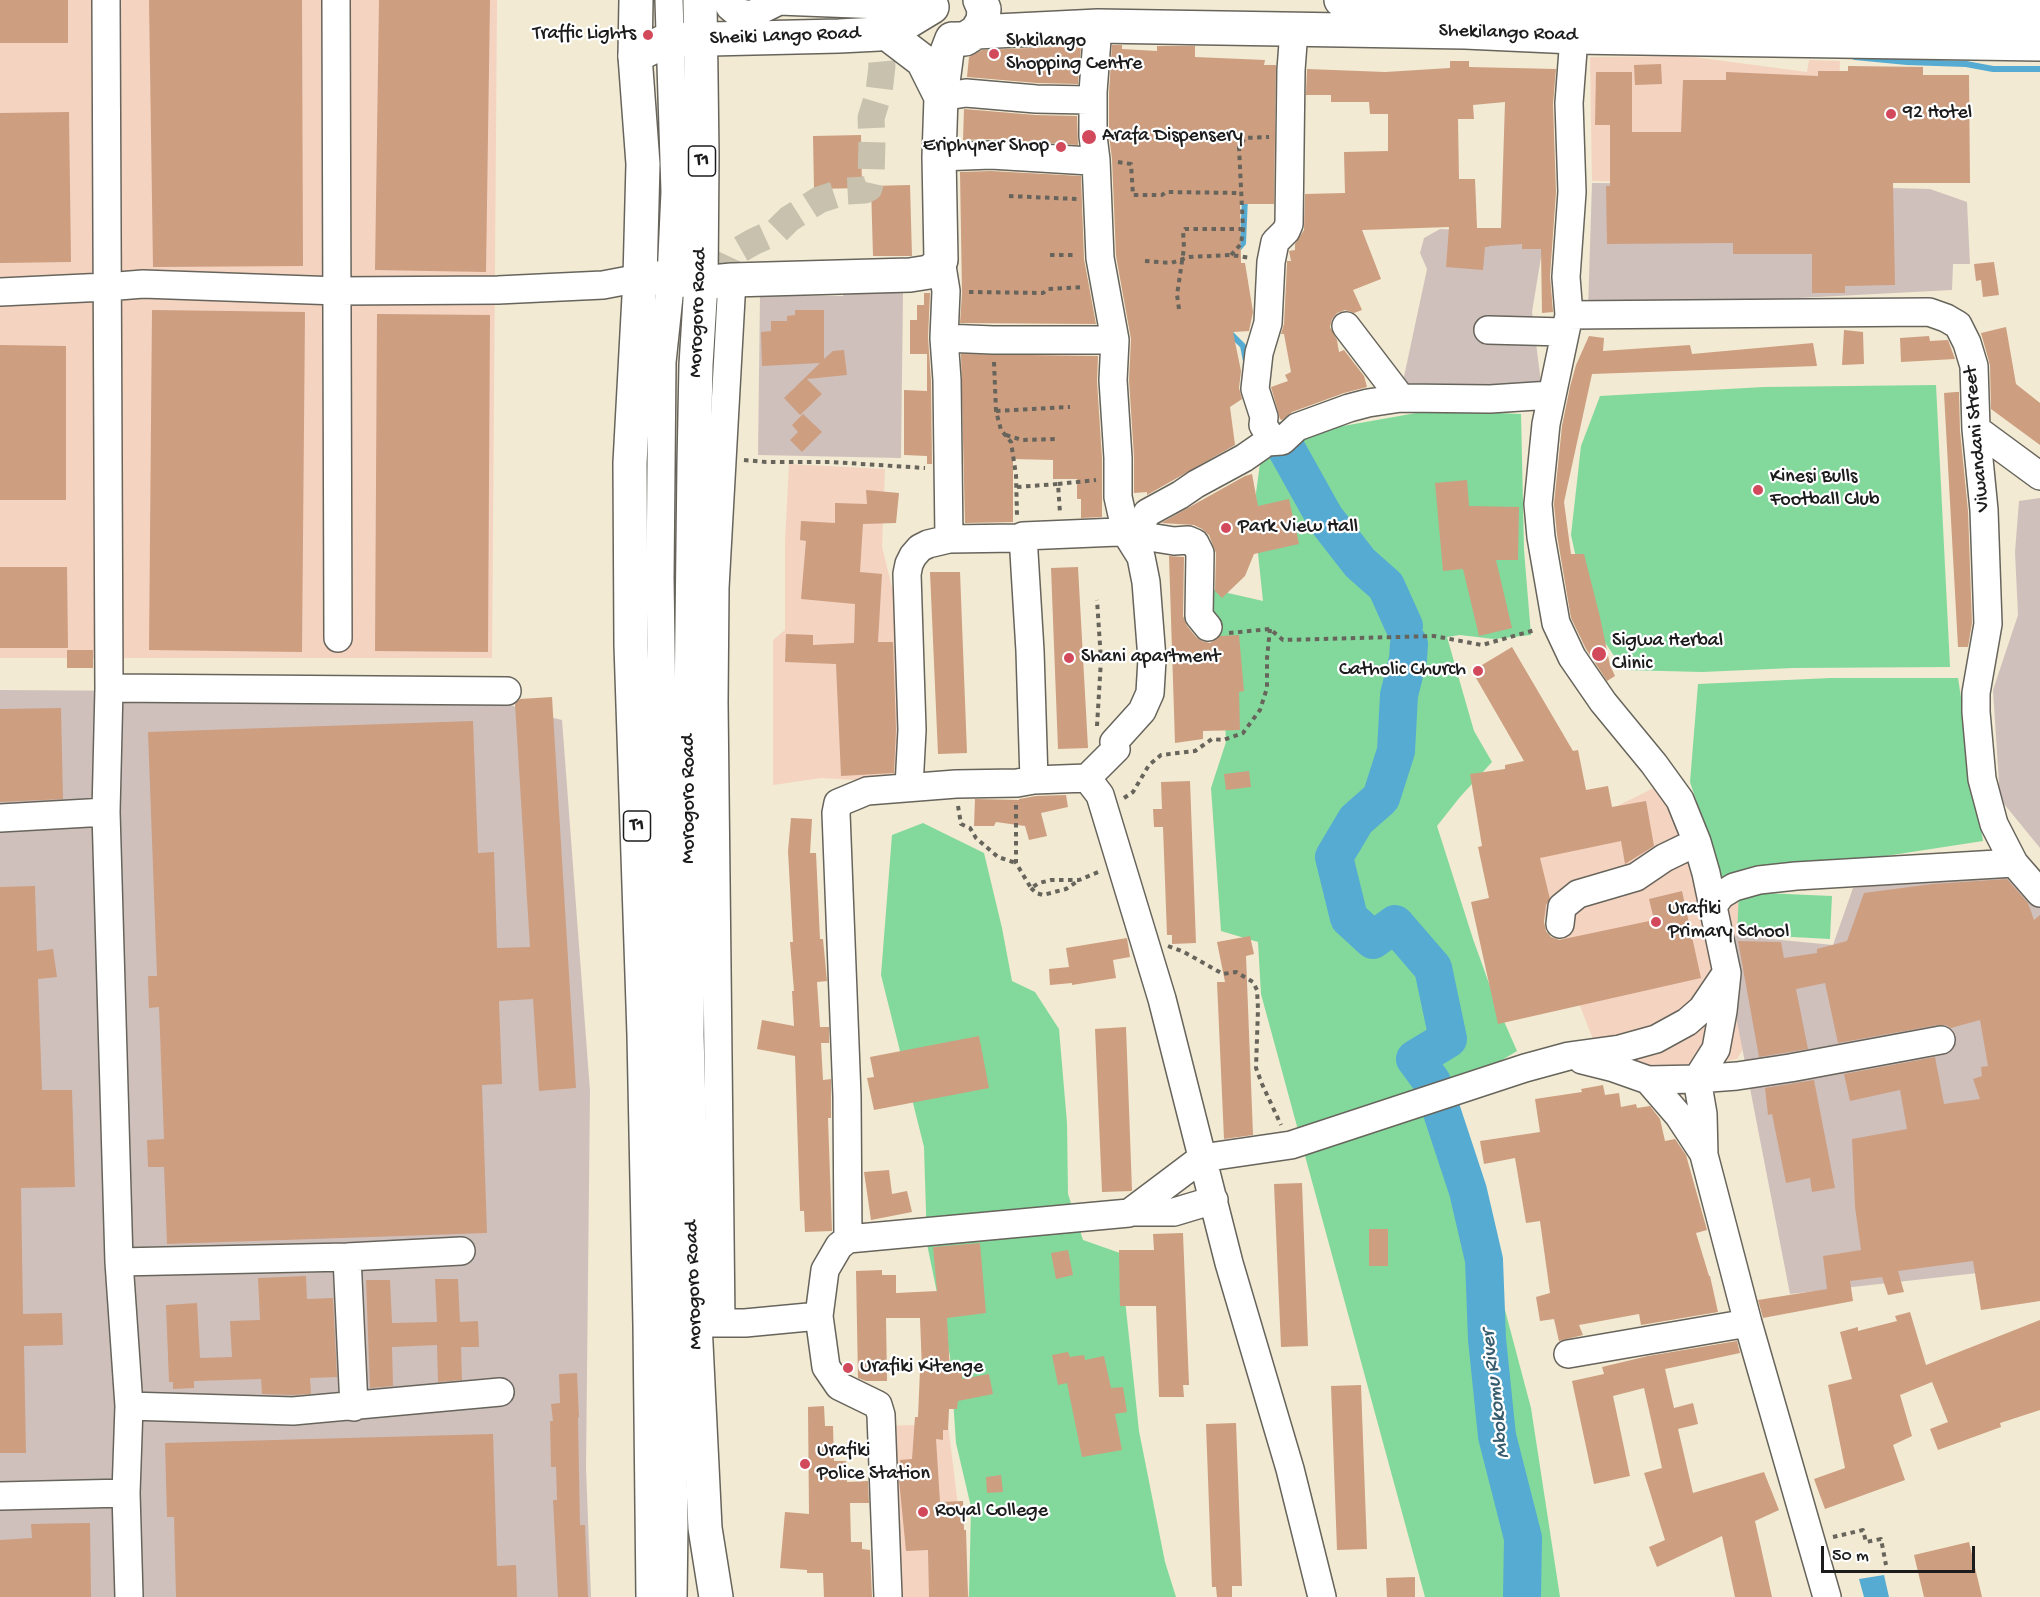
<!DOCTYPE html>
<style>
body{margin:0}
#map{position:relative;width:2040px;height:1597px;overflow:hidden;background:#f2ead2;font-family:"Gochi Hand",sans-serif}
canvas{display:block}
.scale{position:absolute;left:1821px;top:1546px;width:154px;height:27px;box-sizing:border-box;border:3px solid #1c1c1c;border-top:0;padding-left:8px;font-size:18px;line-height:21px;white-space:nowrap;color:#1c1c1c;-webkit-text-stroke:4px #fff;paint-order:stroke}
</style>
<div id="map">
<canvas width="2040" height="1597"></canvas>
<div class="scale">50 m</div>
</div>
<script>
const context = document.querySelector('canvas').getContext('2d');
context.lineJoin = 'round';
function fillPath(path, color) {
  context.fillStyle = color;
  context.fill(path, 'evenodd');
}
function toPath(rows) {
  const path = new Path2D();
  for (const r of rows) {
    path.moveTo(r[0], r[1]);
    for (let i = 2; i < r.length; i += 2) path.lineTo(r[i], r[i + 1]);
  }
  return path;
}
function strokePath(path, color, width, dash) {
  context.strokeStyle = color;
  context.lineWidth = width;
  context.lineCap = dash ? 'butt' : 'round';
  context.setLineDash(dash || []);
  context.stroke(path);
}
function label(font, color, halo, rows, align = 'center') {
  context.font = font + ' "Gochi Hand",sans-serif';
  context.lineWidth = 4.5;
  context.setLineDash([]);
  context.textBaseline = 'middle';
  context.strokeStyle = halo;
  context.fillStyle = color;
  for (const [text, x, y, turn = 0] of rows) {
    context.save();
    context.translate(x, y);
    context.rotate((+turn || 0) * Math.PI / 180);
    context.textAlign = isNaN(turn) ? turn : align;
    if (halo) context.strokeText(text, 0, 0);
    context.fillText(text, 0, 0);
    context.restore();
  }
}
fillPath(toPath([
 [0,0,497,0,492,658,0,658],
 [1686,56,1807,72,1809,60,1840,61,1839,84,1691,183,1592,181,1590,57],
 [789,464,885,469,882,547,905,639,905,783,821,778,773,785,773,640,785,630,785,542],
 [1672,779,1748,846,1781,986,1737,1059,1609,1080,1522,858,1595,817],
 [948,1424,969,1597,892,1597,882,1426]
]), '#f4d3c0');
fillPath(toPath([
 [1592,183,1735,184,1930,189,1967,202,1970,264,1953,264,1952,290,1588,309],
 [1440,229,1545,233,1532,312,1542,390,1402,386,1427,269,1420,253,1424,238],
 [844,292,903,293,901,458,758,455,760,295,843,296],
 [2040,498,2040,848,2000,799,1993,690,2018,615,2015,552,2019,501],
 [0,690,477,693,536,714,562,720,590,1091,586,1468,591,1597,0,1597],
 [2014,867,2040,898,2040,1266,1790,1294,1720,934,1833,945,1853,888]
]), '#d0c0bc');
fillPath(toPath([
 [1936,385,1950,667,1793,668,1702,672,1624,670,1590,621,1571,535,1581,446,1600,396,1764,387],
 [1433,410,1521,414,1524,550,1531,635,1494,639,1460,635,1447,637,1474,731,1492,762,1460,797,1437,826,1473,939,1496,1003,1517,1051,1454,1089,1479,1212,1531,1408,1560,1597,1425,1597,1261,994,1258,942,1221,931,1211,788,1226,742,1221,639,1206,588,1263,601,1257,544,1256,493,1260,463,1280,445,1315,431],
 [1831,678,1958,678,1983,841,1723,881,1690,782,1698,684],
 [923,823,984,853,1002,928,1012,981,1035,992,1059,1029,1067,1123,1068,1194,1083,1240,1120,1253,1139,1431,1165,1562,1176,1597,969,1597,971,1507,956,1443,950,1356,927,1244,924,1147,881,975,892,835],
 [1739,892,1832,896,1830,939,1737,934]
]), '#83d99c');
fillPath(toPath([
 [1884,1575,1889,1597,1864,1597,1859,1579]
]), '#55abd2');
strokePath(toPath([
 [1855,57,1907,62,1966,64,1993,69,2040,69],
 [1237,250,1243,243,1245,197],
 [1229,332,1243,346,1247,366]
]), '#55abd2', 6);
strokePath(toPath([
 [1282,441,1325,518,1360,563,1386,586,1404,626],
 [1409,644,1408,659,1399,695,1396,751,1381,798,1356,820,1334,857,1349,918,1373,940,1395,924,1433,968,1448,1039,1415,1059,1432,1082,1468,1191,1484,1260,1487,1339,1497,1436,1523,1538,1522,1597]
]), '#55abd2', 38);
fillPath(toPath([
 [0,0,68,0,68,43,0,43],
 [149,0,302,0,303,266,153,267],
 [379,0,490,0,486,272,375,270],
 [1112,45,1122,45,1122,49,1157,51,1157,46,1195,46,1195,57,1265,60,1264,65,1276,65,1274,204,1240,204,1241,263,1245,263,1253,312,1249,331,1233,332,1241,371,1239,388,1242,399,1230,407,1235,445,1147,495,1147,492,1134,493,1134,457,1129,380,1131,339,1116,256,1112,159,1109,135,1109,93],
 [1081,46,1078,84,1037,83,967,77,969,57,982,50],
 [1450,61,1469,61,1469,67,1556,69,1553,104,1556,192,1550,276,1553,312,1542,313,1541,249,1522,249,1522,244,1489,246,1489,247,1485,247,1483,270,1446,267,1449,227,1362,230,1381,279,1353,290,1362,310,1354,313,1345,310,1337,313,1332,319,1330,327,1337,340,1339,352,1344,350,1364,376,1367,387,1344,393,1292,412,1282,420,1280,419,1271,387,1288,381,1285,375,1291,372,1284,334,1281,334,1284,324,1287,264,1287,261,1291,261,1289,251,1295,250,1295,244,1304,230,1305,194,1345,193,1344,152,1388,151,1388,114,1370,114,1369,102,1331,102,1331,95,1306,95,1307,69,1385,72,1450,68],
 [1505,102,1501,228,1477,228,1475,179,1459,179,1458,119,1474,119,1473,105],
 [1661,64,1662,84,1635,85,1634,65],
 [1848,66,1923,67,1923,75,1969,75,1970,183,1893,183,1895,285,1845,286,1845,293,1812,293,1812,254,1733,254,1733,243,1607,244,1606,186,1610,186,1610,125,1595,125,1596,72,1632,72,1632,132,1681,132,1683,80,1726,80,1726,72,1818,76,1818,71,1848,71],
 [964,109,1035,115,1077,116,1078,145,992,139,963,140],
 [69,112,71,262,0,263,0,113],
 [861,135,862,188,814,189,813,136],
 [991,171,1081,176,1084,259,1096,324,960,323,962,293,960,172],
 [910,185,912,256,873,256,871,186],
 [1994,262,1999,295,1983,297,1981,280,1976,281,1974,264],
 [924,293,930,293,928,337,931,381,932,464,927,464,927,456,904,455,904,390,927,391,927,354,910,354,910,320,917,320,917,305,924,305],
 [152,310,305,312,302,652,149,650],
 [795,310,824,310,824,359,833,351,844,350,847,375,807,379,822,394,800,415,784,398,820,363,762,366,761,332,771,331,771,321,787,321,787,316,795,315],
 [377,314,490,315,488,652,375,651],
 [2006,327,2016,384,2040,403,2040,445,1991,409,1990,365,1981,333],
 [1844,330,1863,332,1864,364,1842,365],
 [1589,336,1604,338,1603,351,1690,345,1692,354,1813,343,1817,366,1592,374,1564,502,1571,554,1584,554,1600,617,1610,665,1615,676,1607,681,1586,649,1571,618,1557,535,1554,504,1562,426,1570,387,1576,365],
 [1929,336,1930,341,1948,340,1955,359,1901,362,1900,338],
 [0,345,66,346,66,500,0,500],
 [961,354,1098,356,1097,381,1102,459,1102,517,1081,518,1081,499,1077,499,1077,479,1053,479,1053,460,1013,459,1013,522,965,523],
 [1956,392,1959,392,1960,431,1968,511,1972,623,1968,647,1958,647,1944,393],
 [803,414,822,432,802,452,790,440,798,432,792,425],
 [1252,474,1258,506,1289,499,1299,544,1254,554,1245,576,1222,598,1215,591,1216,553,1209,535,1202,529,1194,525,1161,523,1245,476],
 [1467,480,1469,506,1519,507,1518,560,1496,560,1512,628,1479,636,1463,569,1443,571,1435,483],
 [866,490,899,493,896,523,863,524,860,572,882,574,878,642,893,642,896,730,894,773,841,776,836,664,785,662,786,634,813,635,813,645,854,643,855,604,801,599,806,541,800,540,801,521,835,523,835,503,867,504],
 [1169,556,1184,557,1183,616,1187,626,1196,637,1202,641,1210,643,1220,636,1239,635,1244,691,1239,692,1240,730,1203,731,1203,739,1175,743],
 [0,567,67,567,68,648,0,648],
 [1078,567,1088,748,1058,749,1051,568],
 [930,572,960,572,967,753,938,754],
 [1512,647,1573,751,1578,750,1586,790,1608,786,1612,807,1646,801,1654,846,1625,864,1621,841,1540,858,1550,899,1546,905,1544,922,1546,931,1551,937,1559,940,1654,920,1649,899,1682,891,1701,978,1498,1024,1471,902,1489,898,1478,847,1482,846,1470,774,1505,769,1505,765,1524,761,1472,671],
 [67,650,93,650,93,668,67,668],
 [552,697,576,1088,539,1091,533,999,499,1001,502,1084,482,1085,487,1233,167,1244,164,1167,148,1167,147,1140,164,1139,159,1007,149,1008,148,976,157,976,148,732,473,721,478,853,494,852,497,948,530,947,515,704,520,699],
 [61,708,63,799,0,802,0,709],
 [1249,771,1251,787,1226,790,1224,774],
 [1190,781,1196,943,1172,944,1172,935,1167,935,1163,827,1154,827,1153,809,1162,809,1161,782],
 [1066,795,1068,807,1041,813,1047,836,1029,840,1025,826,996,822,994,826,974,826,975,799,1019,800,1019,799,1036,796],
 [791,818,812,819,810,853,816,853,820,939,823,939,827,981,817,982,820,1027,829,1027,829,1043,821,1043,823,1080,831,1079,831,1118,828,1118,832,1231,805,1232,804,1211,800,1211,795,1056,757,1049,762,1020,794,1026,792,991,794,991,790,942,793,942,788,851],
 [2007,879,2028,903,2034,920,2040,915,2040,1301,1981,1310,1973,1261,1898,1271,1904,1292,1888,1295,1882,1277,1850,1281,1853,1301,1763,1318,1758,1300,1827,1289,1823,1256,1861,1250,1855,1207,1852,1139,1907,1129,1900,1090,1850,1101,1844,1074,1935,1057,1944,1104,1980,1099,1973,1079,1982,1076,1981,1067,1988,1066,1980,1020,1951,1028,1946,1025,1938,1025,1838,1043,1825,983,1796,989,1808,1049,1759,1057,1738,941,1781,942,1784,958,1817,953,1817,949,1847,941,1864,893,1932,884],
 [35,886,37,951,53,949,57,977,38,979,42,1090,72,1090,75,1187,21,1188,23,1314,62,1313,63,1345,24,1346,26,1453,0,1453,0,887],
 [1250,936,1254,954,1246,956,1253,1135,1224,1139,1217,982,1225,982,1217,942],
 [1127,938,1130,957,1113,960,1116,978,1072,985,1072,983,1050,985,1049,969,1069,967,1066,948],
 [1126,1027,1132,1191,1102,1192,1095,1029],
 [979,1036,989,1088,874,1110,867,1078,874,1077,870,1057],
 [1814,1080,1835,1188,1812,1192,1810,1178,1786,1183,1772,1114,1768,1115,1765,1088],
 [1603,1085,1605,1095,1619,1093,1621,1107,1636,1104,1637,1108,1650,1106,1660,1119,1665,1141,1675,1139,1686,1155,1707,1230,1696,1233,1709,1276,1710,1276,1718,1312,1641,1325,1639,1314,1579,1325,1583,1335,1559,1341,1554,1319,1540,1321,1536,1297,1550,1293,1540,1221,1526,1223,1515,1158,1484,1164,1480,1141,1540,1132,1535,1099,1582,1092,1581,1089],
 [889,1170,892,1194,907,1191,912,1212,871,1220,864,1172],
 [1302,1183,1308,1346,1281,1347,1274,1184],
 [1369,1229,1388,1229,1388,1266,1369,1266],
 [1183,1233,1189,1385,1183,1385,1184,1397,1159,1397,1156,1306,1120,1306,1119,1250,1154,1250,1153,1234],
 [980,1243,986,1313,947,1318,950,1372,962,1372,962,1379,989,1374,993,1394,958,1401,957,1409,949,1409,948,1430,943,1430,943,1440,936,1439,940,1502,963,1501,964,1530,966,1530,968,1597,929,1597,928,1550,906,1551,899,1480,902,1480,900,1460,912,1459,915,1417,918,1417,920,1370,922,1370,920,1318,886,1318,887,1381,866,1381,858,1378,856,1271,882,1270,882,1275,896,1275,896,1293,937,1291,933,1247],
 [1068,1250,1073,1275,1056,1279,1051,1253],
 [306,1276,307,1299,333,1298,337,1377,310,1378,311,1394,293,1395,262,1394,261,1379,194,1381,194,1388,173,1389,173,1382,169,1382,166,1305,197,1303,200,1358,232,1357,230,1321,260,1320,258,1278],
 [435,1279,458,1279,460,1322,478,1321,479,1347,461,1347,462,1380,438,1382,437,1345,392,1347,393,1386,370,1388,366,1280,390,1280,392,1323,437,1322],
 [1910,1312,1926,1365,2040,1320,2040,1410,2000,1423,2001,1427,1938,1450,1930,1429,1948,1422,1932,1382,1900,1395,1912,1436,1893,1445,1905,1480,1825,1509,1814,1479,1845,1468,1828,1385,1852,1379,1840,1332,1858,1327,1858,1331,1897,1321,1895,1316],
 [1737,1341,1740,1353,1665,1369,1674,1408,1693,1403,1698,1424,1678,1429,1693,1493,1764,1472,1779,1510,1755,1521,1772,1597,1735,1597,1722,1536,1657,1567,1649,1547,1665,1540,1644,1473,1662,1468,1644,1388,1613,1396,1630,1476,1594,1484,1572,1381,1604,1374,1602,1367,1648,1356],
 [1068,1352,1070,1357,1084,1355,1085,1360,1104,1356,1111,1388,1123,1387,1127,1412,1115,1414,1122,1450,1082,1457,1067,1383,1058,1385,1052,1355],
 [577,1373,579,1417,578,1418,580,1525,585,1525,588,1597,558,1597,553,1500,557,1500,556,1467,551,1467,550,1421,553,1421,551,1404,560,1403,559,1374],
 [1361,1385,1367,1549,1337,1550,1331,1386],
 [824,1406,825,1426,833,1426,834,1461,846,1461,847,1482,868,1481,869,1503,850,1503,851,1542,862,1542,862,1549,870,1550,872,1597,824,1597,823,1573,807,1573,807,1570,780,1568,785,1512,809,1514,808,1407],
 [1236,1423,1242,1586,1232,1586,1232,1597,1217,1597,1216,1587,1212,1587,1206,1424],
 [493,1434,497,1566,516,1565,517,1597,176,1597,174,1517,167,1517,165,1443],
 [1001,1475,1003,1492,987,1493,986,1477],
 [90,1523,91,1597,0,1597,0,1540,32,1538,31,1524],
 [1969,1542,1982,1597,1924,1597,1914,1555],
 [1415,1577,1415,1597,1387,1597,1386,1578]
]), '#cd9e80');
strokePath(toPath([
 [718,281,730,255,753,242,777,231,789,219,819,200,846,191,865,190,869,188,871,179,872,141,871,118,879,92,882,66,879,34]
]), '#c7c1ae', 27, [27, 14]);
const minor = toPath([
 [106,0,109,688,106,812,119,1262,129,1406,126,1493,129,1597],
 [336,0,338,638],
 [669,0,675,192,671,278,662,362,660,578,674,1524,673,1597],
 [726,0,730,7,736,12,751,15,779,1,932,7],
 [1579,18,1574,37,1569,103,1572,192,1566,277,1569,315,1546,424,1538,504,1541,537,1556,623,1572,657,1603,702,1654,764,1680,800,1697,842,1706,873,1727,973,1723,1011,1716,1049,1697,1079,1703,1114,1704,1155,1748,1323,1827,1597],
 [941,97,966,93,1036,99,1088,100],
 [939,157,991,155,1090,161],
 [941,260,946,291,944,338,947,380,949,539],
 [0,292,106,287,143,284,338,291,498,290,603,285,640,278],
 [1569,315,1929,312,1946,318,1958,325,1967,343,1974,366,1976,429,1984,510,1988,624,1976,693,1976,712,1982,779,1994,824,2014,863,2040,893],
 [1346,326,1401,398],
 [1488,330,1564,332],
 [944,338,993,340,1115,340],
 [1976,429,2040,476],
 [1267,442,1268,433,1263,425,1264,417,1255,389,1259,353,1268,323,1271,262,1275,242,1286,231,1289,224,1291,70,1294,30],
 [1136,534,1147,513,1180,495,1196,484,1244,458,1267,442,1282,441,1297,427,1349,408,1368,403,1401,398,1490,399,1551,395],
 [1023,536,1030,651,1034,780],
 [109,688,507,691],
 [1087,778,1100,795,1162,999,1229,1263,1290,1469,1322,1597],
 [909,787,912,730,907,574,909,564,913,556,920,548,928,544,949,539,1018,538,1023,536,1118,532,1174,541,1188,540,1195,543,1200,553,1199,616,1208,627],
 [0,818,106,812],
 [1713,906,1721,895,1734,887,1759,880,1796,876,2014,863],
 [1560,924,1562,907,1578,894,1636,877,1664,858,1697,842],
 [1582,1060,1614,1068,1648,1080,1679,1116,1704,1154],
 [1648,1080,1697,1079,1737,1076,1790,1068,1941,1040],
 [1131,1212,1174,1212,1214,1200],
 [848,1239,847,1096,836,813,838,803,867,791,956,784,1017,783,1034,780,1087,778,1116,749,1114,742,1142,711,1150,693,1152,659,1146,582,1141,557,1126,533,1118,497,1118,458,1113,380,1115,340,1100,258,1096,160,1093,136,1093,92,1098,26],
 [347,1257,354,1407],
 [119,1262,347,1257,461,1251],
 [702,1323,745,1323,819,1316],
 [721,1323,714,702,715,588,732,280],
 [1568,1354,1748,1323],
 [129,1406,293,1411,500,1392],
 [0,1496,126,1493],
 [888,1597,881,1415,878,1405,839,1386,826,1367,819,1316,825,1270,839,1246,848,1239,1129,1213,1202,1158,1291,1145,1525,1068,1569,1056,1620,1049,1656,1039,1687,1022,1702,1009,1725,975]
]);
const major = toPath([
 [1341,0,1581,10,2040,16],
 [885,32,923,61,941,97],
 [976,32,1098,26,1465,32,1574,37,2040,44],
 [957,39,965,39,976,32,983,21,984,9,980,0],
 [635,56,667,40,839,36,879,34,894,30,932,7],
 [640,278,671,278,701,283,732,280,910,275,929,272,936,267,941,260,939,157,941,97,947,52,952,39]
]);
const highway = toPath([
 [636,0,635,56,643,164,640,278,630,463,631,645,644,1035,650,1325,653,1597],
 [700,0,702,155,701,283,696,365,694,464,687,1035,695,1323,705,1528,716,1597]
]);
strokePath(minor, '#67645c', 30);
strokePath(major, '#67645c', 36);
strokePath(highway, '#67645c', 36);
strokePath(toPath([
 [1118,162,1131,164,1133,195,1162,195,1166,192,1240,193],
 [1009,196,1077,199],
 [1050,255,1077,255],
 [1231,255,1241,244,1243,229,1239,147,1245,138,1269,137],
 [1145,261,1171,263,1189,257,1231,255,1251,258],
 [969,292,1043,293,1048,289,1083,287],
 [1179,309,1177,295,1184,248,1183,231,1185,229,1243,229],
 [994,362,996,411,1001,430,1011,442,1016,475,1017,515],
 [996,411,1070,407],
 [1006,435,1022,440,1055,439],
 [744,460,766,462,831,462,925,468],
 [1058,484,1096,480],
 [1017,487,1058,484,1060,513],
 [1229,633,1270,629,1283,640,1434,636,1482,645,1535,630],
 [1097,726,1101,660,1097,600],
 [1124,798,1133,792,1149,765,1161,755,1195,751,1212,739,1223,740,1243,733,1260,710,1267,688,1267,658,1270,629],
 [1016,805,1016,863,1031,888,1039,883,1051,880,1079,880,1101,871],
 [958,806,961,824,970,828,976,838,998,857,1016,863],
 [1031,888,1036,893,1043,895,1066,889,1078,881],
 [1168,946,1184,952,1223,974,1236,972,1253,982,1257,990,1258,1009,1256,1068,1262,1084,1281,1125],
 [1833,1537,1863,1530,1866,1542,1881,1539,1886,1565]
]), '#67645c', 4, [4.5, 4.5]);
strokePath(minor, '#fff', 27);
strokePath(major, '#fff', 33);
strokePath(highway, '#fff', 33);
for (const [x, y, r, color] of [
 [648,35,6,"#d1495b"],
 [994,54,6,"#d1495b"],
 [1891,114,6,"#d1495b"],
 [1089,137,8,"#d1495b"],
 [1061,147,6,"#d1495b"],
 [1758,490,6,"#d1495b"],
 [1226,528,6,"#d1495b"],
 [1599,654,8,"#d1495b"],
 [1069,658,6,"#d1495b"],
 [1478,671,6,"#d1495b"],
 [1656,922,6,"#d1495b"],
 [848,1368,6,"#d1495b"],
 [805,1464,6,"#d1495b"],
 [923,1512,6,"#d1495b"]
]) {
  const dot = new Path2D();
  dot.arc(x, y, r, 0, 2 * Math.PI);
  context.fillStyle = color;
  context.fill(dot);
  strokePath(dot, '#fff', 2);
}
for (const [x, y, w] of [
 [702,161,27],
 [637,826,27]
]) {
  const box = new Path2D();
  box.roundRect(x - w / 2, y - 15, w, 30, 4.5);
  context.fillStyle = '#fff';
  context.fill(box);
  strokePath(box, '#1c1c1c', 1.5);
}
label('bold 18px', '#1c1c1c', null, [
 ["T1",702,161],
 ["T1",637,826]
]);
label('20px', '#1c1c1c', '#fff', [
 ["Shekilango Road",1508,34,2],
 ["Sheiki Lango Road",785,37,-2],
 ["Morogoro Road",699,313,-88],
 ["Viwandani Street",1978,439,-95],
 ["Morogoro Road",690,799,-90],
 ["Morogoro Road",695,1285,-92]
]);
label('20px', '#1c1c1c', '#fff', [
 ["Traffic Lights",636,35,"right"],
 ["Shkilango",1006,42],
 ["Shopping Centre",1006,65],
 ["92 Hotel",1903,114],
 ["Arafa Dispensery",1102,137],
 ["Eriphyner Shop",1049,147,"right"],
 ["Kinesi Bulls",1770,478],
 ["Football Club",1770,501],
 ["Park View Hall",1238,528],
 ["Sigwa Herbal",1612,642],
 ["Clinic",1612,665],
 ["Shani apartment",1081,658],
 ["Catholic Church",1466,671,"right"],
 ["Urafiki",1668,910],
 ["Primary School",1668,933],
 ["Urafiki Kitenge",860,1368],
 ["Urafiki",817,1452],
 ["Police Station",817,1475],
 ["Royal College",935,1512]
], 'left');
label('italic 21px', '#365c6e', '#fff', [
 ["Mbokomu River",1497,1394,-97]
]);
</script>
